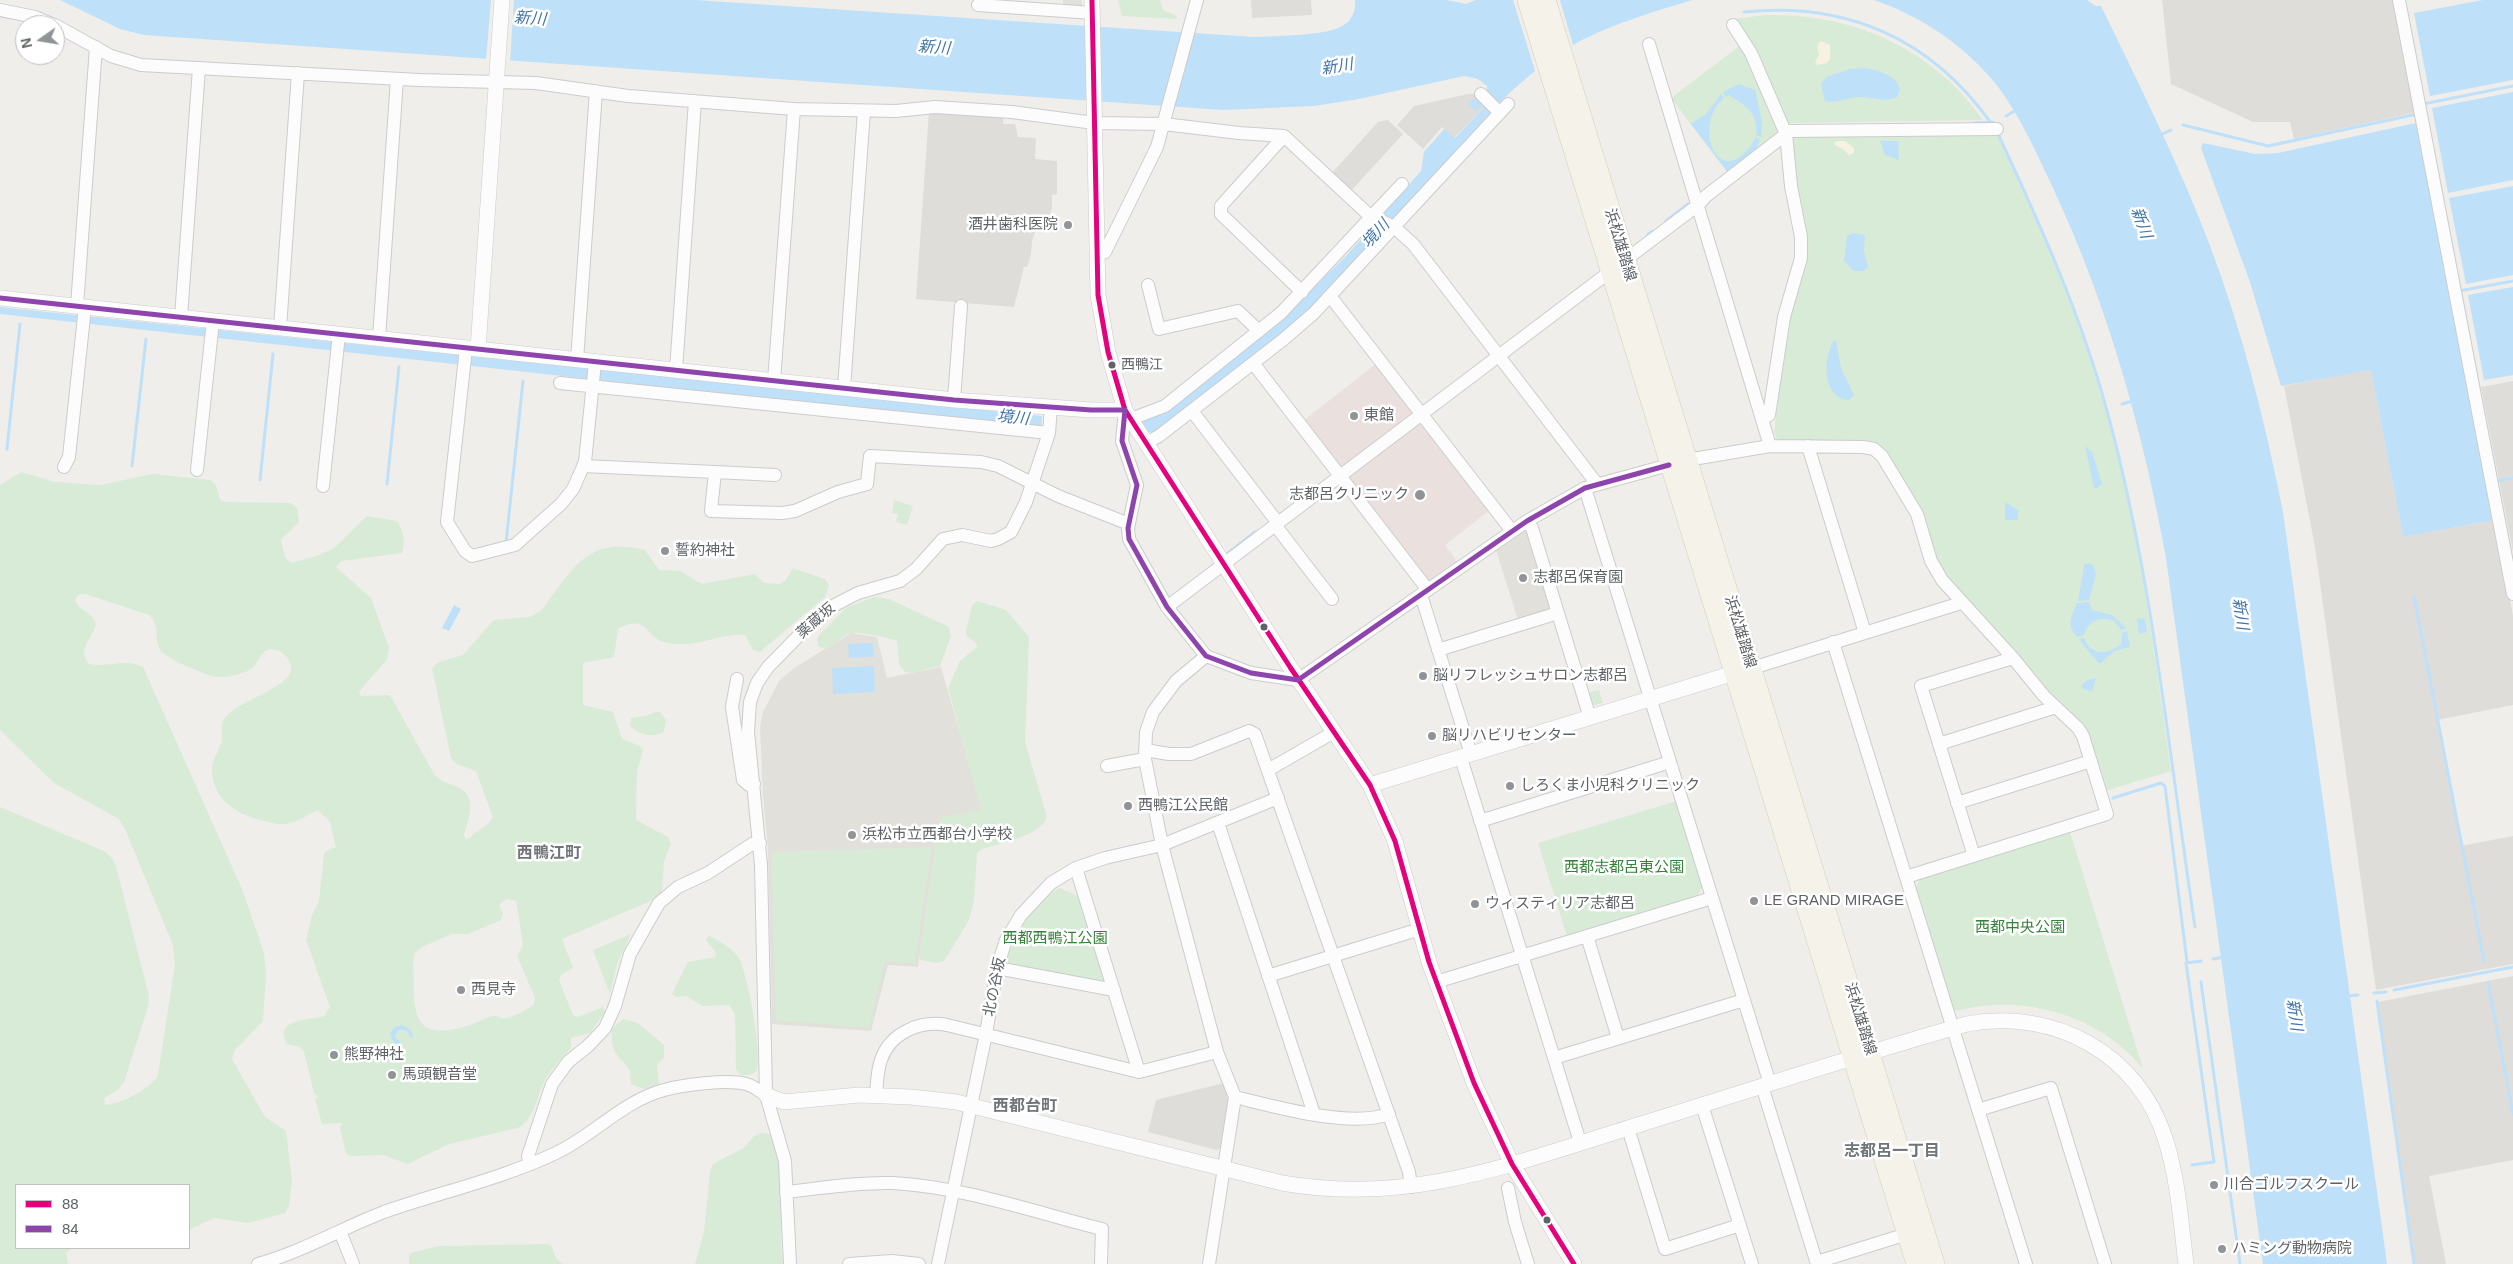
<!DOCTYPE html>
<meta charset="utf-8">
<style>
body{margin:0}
#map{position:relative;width:2513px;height:1264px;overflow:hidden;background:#efeeea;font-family:Helvetica,sans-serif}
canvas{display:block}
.legend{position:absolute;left:15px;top:1184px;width:175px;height:65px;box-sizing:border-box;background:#fff;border:1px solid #bfc1c3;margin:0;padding:6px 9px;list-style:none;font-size:15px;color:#5f6368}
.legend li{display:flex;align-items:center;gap:10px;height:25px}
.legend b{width:25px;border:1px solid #bfc1c3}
.north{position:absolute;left:15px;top:15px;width:50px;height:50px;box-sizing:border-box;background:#fff;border:1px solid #bfc1c3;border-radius:50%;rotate:257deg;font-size:14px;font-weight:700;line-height:20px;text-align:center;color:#5f6368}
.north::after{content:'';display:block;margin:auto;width:18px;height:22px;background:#919496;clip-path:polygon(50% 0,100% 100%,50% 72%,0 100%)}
</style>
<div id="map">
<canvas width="2513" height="1264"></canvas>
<ul class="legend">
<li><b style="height:6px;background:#e5007d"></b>88</li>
<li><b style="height:6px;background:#8e44ad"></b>84</li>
</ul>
<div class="north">N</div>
</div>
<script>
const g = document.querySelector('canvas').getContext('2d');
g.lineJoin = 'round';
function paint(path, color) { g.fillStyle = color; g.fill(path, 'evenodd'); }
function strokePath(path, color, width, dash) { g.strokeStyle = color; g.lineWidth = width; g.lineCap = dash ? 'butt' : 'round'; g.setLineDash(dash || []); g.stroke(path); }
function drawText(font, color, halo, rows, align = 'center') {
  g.font = font + ' Helvetica,"Noto Sans JP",sans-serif'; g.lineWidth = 5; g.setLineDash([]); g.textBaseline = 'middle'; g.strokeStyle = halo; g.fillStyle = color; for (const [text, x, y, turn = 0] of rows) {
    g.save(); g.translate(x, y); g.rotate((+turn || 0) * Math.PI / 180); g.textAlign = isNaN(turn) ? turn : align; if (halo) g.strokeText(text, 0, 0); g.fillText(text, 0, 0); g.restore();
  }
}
paint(new Path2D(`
 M1251,0H1311L1312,15L1252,18Z
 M2162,0H2395L2417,112L2294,139L2290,122H2253L2171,84Z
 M1468,94H1476L1486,105L1454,138L1442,127L1423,149L1397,125L1414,106Z
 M929,111L1003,117V124H1015L1018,137L1036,138L1035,159L1057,161V194L1052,195V208L1048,220L1038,223L1032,241L1031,255L1027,267H1024L1014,307L916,299Z
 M1388,120L1403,134L1350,192L1331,174L1378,122Z
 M2371,369L2403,537L2495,520L2513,616V705L2437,720L2461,846L2513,836V964L2376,990L2315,547L2284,386Z
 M2513,381V552L2481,387Z
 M2513,976V1160L2429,1176L2446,1264H2415L2378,1002Z
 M1224,1083L1230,1098L1222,1147L1217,1150L1148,1132L1156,1100Z`), '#dfddda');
paint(new Path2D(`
 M1063,0H1082V10L1063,8Z
 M1523,530L1527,532L1551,606L1549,611L1518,620L1496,550Z
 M851,633L877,637L887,678L941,667L981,806V810L977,812L939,822L918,967L888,965L871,1031L772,1024L768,849L763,796L760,726L763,712L779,681L794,668Z`), '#e2e0da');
paint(new Path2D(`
 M1377,363L1413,409L1412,413L1342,467L1338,466L1303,421Z
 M1419,424L1425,425L1490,510L1445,545L1459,564L1429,584L1350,481V477Z`), '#eae0de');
paint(new Path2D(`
 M1118,0H1160L1163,10L1175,15L1177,19L1122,16Z
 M1766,15C1853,13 1932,48 1983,120L1786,123L1746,36L1733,19Z
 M1742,44L1780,131L1727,172L1671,98Z
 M1997,133C2039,223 2079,314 2106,410C2139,528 2154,650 2171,771L2105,791L2059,704L1946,577L1936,559L1917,504L1880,444L1779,443L1774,433L1785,339L1792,307L1799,202L1791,135Z
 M21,472L55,482L100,485L153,474L211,480L216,485L220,500L225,502L290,503L297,508L299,522L281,540L285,557L291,563L317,556L334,548L367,516L397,521C403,528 406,545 402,553L341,561L336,567L371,598L389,648L387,659L359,692L361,696L390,695L434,774C440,781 447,783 455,786C479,795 469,817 464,835L466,840L489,823L493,817L476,771L457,764L451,758L432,668L439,662L463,655L494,620L529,617L541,611C571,571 587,535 645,550L659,570L680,571L702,584L755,574L764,583L779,584L785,581L793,568L825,579L829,585L825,597L760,652L753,650L745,635C719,632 696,650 664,642C645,637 648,613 618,629L614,657L583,663V705L613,712L622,739L640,746L643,751L637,771L636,820L668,837L671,843L664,861L662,892L655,899L562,939L573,968L561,975L559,980L573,1015L578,1017L603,1007L605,1012L590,1033L571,1038V1048C562,1058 553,1067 546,1078C536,1096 536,1118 518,1128L449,1144L408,1164L383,1155L350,1156L346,1153L340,1128L342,1123L322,1124L315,1099L319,1098L314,1093L304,1052L300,1047L287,1044C274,1020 305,1020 321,1017L325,1015L330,1007L306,940L312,915L319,901L324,855L325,852L336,847L330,822L318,810C306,815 296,824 283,824C277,825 270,822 264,821C238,815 212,800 212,769C212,760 218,752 221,744C223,737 221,731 222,725C226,697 324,686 280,651L269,649C259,653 259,663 251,669C243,674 226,678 217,677C207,676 167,659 161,651C153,639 161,625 149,615L85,594L78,595L75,601C80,611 94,613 96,625C91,640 77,649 89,664C107,668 127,658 143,667L242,889L264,953L266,974L263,1021L235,1050L232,1059L265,1117L286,1131L292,1181L289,1206L285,1213L248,1223L214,1218L189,1230V1185H16V1248H73L66,1252L68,1264H0V807L104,851L111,857L116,866L149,996L148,1007L124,1082L118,1090L104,1098L105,1105C119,1105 152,1088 158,1075L175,964L173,945L125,829L119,819L54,783L0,730V485ZM507,899L516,901L517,905L523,946L517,956L535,998L534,1004C529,1009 511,1019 503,1018C498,1017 496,1015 492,1016C483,1019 475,1024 467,1026C405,1044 416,1005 413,961L415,953L422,947L452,934H468L501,920L503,914L499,904Z
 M894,500L913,506L907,525L896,522L898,514L892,513Z
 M874,597L889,599L949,627L951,636L940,666L911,673L905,672L899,664L897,641C890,638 859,631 851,633C841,635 834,646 824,649L818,646L817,639L820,634L846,608Z
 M977,601L1006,610L1029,637L1025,742L1047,817C1042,835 999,844 982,849L977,853L974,901L969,920L944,961L935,963L921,960L919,955L939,822L946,816L981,810L948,688L960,661L977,647V644L966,635V631L972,605Z
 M1599,690L1603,703L1595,705L1592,704L1588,693Z
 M654,712H660L666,720L664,731C653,739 640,735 630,726L631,718L646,716Z
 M1677,801L1703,886L1697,897L1567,936L1538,843Z
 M2070,832L2143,1069C2100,1015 2022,993 1956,1011L1952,1007L1915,890L1920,879Z
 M932,847L915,963L885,961L869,1028L776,1020L771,852Z
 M1059,888L1076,895L1080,900L1104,979L1100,983L1009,965L1007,961C1015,933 1033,904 1059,888Z
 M631,934L617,964L610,994L593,950Z
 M709,936C719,940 735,950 740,960C747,974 764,1059 756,1071C754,1073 751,1074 749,1075H741L736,1069L735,1014L730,1005L702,1006L687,996L676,997L672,994L688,962L716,957L715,951L706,940Z
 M623,1019L638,1023L664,1045V1058L657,1065L659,1087L649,1091L631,1084L630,1070C617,1054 610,1053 612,1029Z
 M761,1133L769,1134C788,1157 778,1232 783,1264H695L704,1232L710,1171L713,1164L744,1148L754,1136Z
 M548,1244L551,1245L556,1258L563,1264H409V1256L411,1253L439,1246Z`), '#d8ebd6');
paint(new Path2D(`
 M1821,41L1830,45V59L1827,63L1817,65L1815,62L1819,55L1817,46Z
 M1837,141H1845L1854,148V153L1849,155L1843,149L1836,146L1834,143Z`), '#f6f1e1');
paint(new Path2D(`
 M60,0H695L1254,37C1275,36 1326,36 1342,26C1352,21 1356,11 1355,0H1447L1466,4L1476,0H1693C1655,11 1616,23 1580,41C1552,55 1526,78 1503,99L1311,311L1155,432H1148L1140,420L1155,417L1287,314L1347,255L1421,171L1424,152L1444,129L1455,138L1486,105L1487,86L1478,79L1464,76L1359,99L1314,106L1223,110L144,35L120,29Z
 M1874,0H2087L2096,6H2101C2139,84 2178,162 2209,243C2242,330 2265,421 2283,512L2387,1264H2263L2166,558C2143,431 2108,306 2053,188C2037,154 2021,118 1999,88C1968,48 1922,16 1874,0Z
 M2483,0H2513V80L2430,96L2414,13Z
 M1865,68C1878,70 1898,76 1900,90L1897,97C1887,103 1872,97 1861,97C1849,97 1835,104 1825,101L1821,85L1826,77L1850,69Z
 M1739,84L1755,90L1762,122L1761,137L1756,135C1759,114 1746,105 1728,95L1726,97L1723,92Z
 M2513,92V180L2448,193L2432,108Z
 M1721,94L1724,98C1696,121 1712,178 1741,156C1748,150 1752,146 1755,138L1760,139L1756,149L1727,171L1691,124L1706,114Z
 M1479,98L1484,103L1476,111L1468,104L1473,99Z
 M2416,123L2419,125L2495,520L2403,537L2371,370L2281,386L2250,282L2201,148L2203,143L2255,154L2278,153Z
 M1880,141H1898L1899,160L1885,155Z
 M2513,186V275L2466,284L2449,198Z
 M1853,233L1865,235L1864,251L1868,267L1863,271H1854L1844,261L1847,236Z
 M2513,287V375L2484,380L2468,295Z
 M0,307L1042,416L1041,427L953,419L0,314Z
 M1834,340H1836L1841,368L1854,395L1849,400C1821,398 1823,357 1834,340Z
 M2085,446L2092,452L2102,484L2097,488H2094Z
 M2005,502L2018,510V520H2005Z
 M2090,563L2094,566L2096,575L2089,600L2078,601L2084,566L2085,564Z
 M2089,602L2092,610L2112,615L2126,628L2121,630L2114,621C2100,616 2088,621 2084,635L2077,637C2066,623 2071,619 2077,603Z
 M454,605L461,609L449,631L442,628Z
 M2137,618L2145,619L2147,632L2139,634Z
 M2127,631L2130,647L2114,651L2101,663H2098L2079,639L2084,638C2090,656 2108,655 2121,644L2122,633Z
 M873,643L874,657L849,658L848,644Z
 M874,666L875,692L833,694L832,668Z
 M2096,678L2092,691L2083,689L2081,686L2087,680Z
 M402,1025L410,1029L413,1036L411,1038L407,1030H399L395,1035L396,1039L400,1041L401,1045C394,1045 391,1039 390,1033L395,1027Z`), '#bfe0f9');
paint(new Path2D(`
 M491,0H514L510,63L486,61Z
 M1513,0H1560L1574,48L1536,74Z`), '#efeeea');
strokePath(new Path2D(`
 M1744,12C1847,1 1931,39 1991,123
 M2423,104L2513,86
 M2006,116L2016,110
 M1974,123L1993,122
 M2183,125L2268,146L2417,114
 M1998,134C2040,224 2081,315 2107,411C2153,579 2169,755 2195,927
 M2160,135L2171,130
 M1666,221L1688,204
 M1648,234L1653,231
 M2459,291L2513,281
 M2122,404L2133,401
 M7,449L20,324
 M132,466L146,339
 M260,480L273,354
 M2496,481L2513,478
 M387,484L399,367
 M506,543L523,381
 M1228,553L1255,532
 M2414,596L2484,961
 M2113,798L2161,783L2165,786L2187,962
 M2213,959L2225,957
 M2201,982L2240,1264
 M2488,982L2513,1114
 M2394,990L2513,967
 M2374,993L2386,992
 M2347,996L2358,995
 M2377,1001L2414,1264
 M2192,1165L2214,1162L2186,963L2201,961`), '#bfe0f9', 3);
const minor = new Path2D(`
 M2399,0L2513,594
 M978,5L1093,13
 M0,10L35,17L54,25
 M55,25L111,56L141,65L419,80L536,83L628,96L794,109L896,111L935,107L1012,112L1094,123L1164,124L1239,133L1284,136L1369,215L1394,227L1413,244L1597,484
 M1733,25L1751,53L1786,134L1791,186L1801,237V258L1784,317L1769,415L1762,419
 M1649,44L1770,446
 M1481,94L1500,113
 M1284,136L1221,206V214L1302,292
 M1096,252H1105L1157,147L1197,0
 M1148,285L1159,329L1238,311L1259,331
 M1330,296L1512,531
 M77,306L96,47
 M181,317L199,68
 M280,328L298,73
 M379,338L397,79
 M466,348L447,522L465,551L472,556L515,545L561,504L573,489L585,462L595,362
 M577,360L596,91
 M1253,363L1428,590
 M676,370L695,101
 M774,381L794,109
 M560,383L1049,433
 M844,388L864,111
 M954,400L961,306
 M1125,410L1122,441L1137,485L1128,528L1129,539L1167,607L1206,656L1251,673L1298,680L1527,521L1585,488L1669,465
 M1192,411L1278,523
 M1131,419L1165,406L1281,313L1402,184
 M1146,443L1159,436L1284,339L1314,313L1508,104
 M1808,446L1865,633
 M1687,460L1770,446L1863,447L1874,449L1882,456L1917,514L1931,561L1942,580L2013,658L2044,696L2078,728L2083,736L2107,814L1906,877
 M583,466L715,472L711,511L782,513L795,511L838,492L867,484L870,456L981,462L998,466L1058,496L1129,524
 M64,467L69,457L85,307
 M197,470L213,321
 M715,472L775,475
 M323,486L339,334
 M1585,488L1770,1084
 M1527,521L1532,528L1590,718
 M1275,525L1332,599
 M1421,595L1471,754
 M1167,607L1698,205L1706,196L1790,131L1997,129
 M1833,642L2026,1264
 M1438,650L1558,613
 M1206,656L1176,681L1153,712L1146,732L1145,759L1162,845L1217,1052L1235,1097L1209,1264
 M1746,670L1961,603
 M737,679L732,707L743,780L749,785L754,784
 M1939,744L2056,707
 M1145,750L1169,754H1191L1249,731L1255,734L1409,1172L1411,1187
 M1461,758L1580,1142
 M1107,766L1145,759
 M1268,770L1334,732
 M1957,803L2091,761
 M1480,821L1670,762
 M1218,823L1314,1114
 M1974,856L1921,686L2013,658
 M1076,868L1139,1072
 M1587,936L1618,1038
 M997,968L1114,990
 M1268,976L1420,929
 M1436,982L1712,898
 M1554,1058L1744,1000
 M1762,1086L1817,1264
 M876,1095C877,1084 877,1071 881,1060C890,1033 920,1020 947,1025L1139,1072L1217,1052
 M1235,1097C1276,1107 1350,1128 1389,1114
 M1702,1105L1752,1264
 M1978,1110L2051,1088L2105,1264
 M1628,1128L1665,1249L1740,1225
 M529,1164L528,1156L552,1084L568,1062L589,1045L605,1028L615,1006L630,954L659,903L678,887L708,873L752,844L760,843
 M1508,1188L1515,1222L1528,1264
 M786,1192C822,1188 858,1182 893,1183C964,1187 1034,1212 1102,1229L1101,1264
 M340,1231L353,1264
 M1817,1262L1907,1234
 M258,1264C302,1252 342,1228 384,1212C441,1192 501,1179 556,1153C594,1135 623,1101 664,1090C682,1085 728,1079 746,1084C754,1086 759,1091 766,1095
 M790,1264L785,1161L766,1095L761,865L748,732L750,702L757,683L768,667L815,619L831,607L858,593L900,581L916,569L943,539L962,535L991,541L998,539L1011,532L1026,502L1049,433L1051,407
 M849,1264L892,1261L919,1264
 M938,1264L986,1034L997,968L1006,940L1021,915L1051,883L1076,868L1105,858L1162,845L1278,798`);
const tertiary = new Path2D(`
 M1092,0L1098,295L1108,352L1125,410L1290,667L1370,785L1395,841L1429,962L1474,1083L1512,1164L1574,1264
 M0,298L954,400L1091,410H1125
 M478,349L502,0
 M1370,785L1734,673
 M766,1095L784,1102L859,1095L911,1097L956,1102L1282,1183C1412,1206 1517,1162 1638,1125C1748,1091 1857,1055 1967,1024C2054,1008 2139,1053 2166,1141C2178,1180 2181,1223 2186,1264`);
const primary = new Path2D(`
 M1527,0L1916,1264
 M1546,0L1935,1264`);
strokePath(minor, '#cbcccc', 14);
strokePath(tertiary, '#cbcccc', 16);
strokePath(primary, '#d7ceb8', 20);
strokePath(minor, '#fdfcfc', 12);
strokePath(tertiary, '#fdfcfc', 15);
strokePath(primary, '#f4f2e9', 19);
strokePath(new Path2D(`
 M1092,0L1098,295L1108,352L1125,410L1290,667L1370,785L1395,841L1429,962L1474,1083L1512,1164L1574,1264`), '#e5007d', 5);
strokePath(new Path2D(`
 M0,298L954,400L1091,410H1125L1122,441L1137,485L1128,528L1129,539L1167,607L1206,656L1251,673L1298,680L1527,521L1585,488L1669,465`), '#8e44ad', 5);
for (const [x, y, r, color] of [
 [1068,225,5,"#919496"],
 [1112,365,4.5,"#5f6368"],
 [1354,416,5,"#919496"],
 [1420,495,6,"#919496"],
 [665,551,5,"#919496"],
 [1523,578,5,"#919496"],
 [1264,627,4.5,"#5f6368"],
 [1423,676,5,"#919496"],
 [1432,736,5,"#919496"],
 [1510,786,5,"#919496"],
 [1128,806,5,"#919496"],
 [852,835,5,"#919496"],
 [1754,901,5,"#919496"],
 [1475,904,5,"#919496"],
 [461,990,5,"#919496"],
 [334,1055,5,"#919496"],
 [392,1075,5,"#919496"],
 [2214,1185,5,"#919496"],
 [1547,1220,4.5,"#5f6368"],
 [2222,1249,5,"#919496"]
]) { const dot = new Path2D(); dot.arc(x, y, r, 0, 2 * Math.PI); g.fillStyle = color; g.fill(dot); strokePath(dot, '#fff', 2); }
drawText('14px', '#5f6368', '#fff', [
 ["西鴨江",1121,365]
], 'left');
drawText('15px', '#5f6368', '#fff', [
 ["酒井歯科医院",1058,225,"right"],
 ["東館",1364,416],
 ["志都呂クリニック",1409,495,"right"],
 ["誓約神社",675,551],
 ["志都呂保育園",1533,578],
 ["脳リフレッシュサロン志都呂",1433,676],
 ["脳リハビリセンター",1442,736],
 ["しろくま小児科クリニック",1520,786],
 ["西鴨江公民館",1138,806],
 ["浜松市立西都台小学校",862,835],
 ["LE GRAND MIRAGE",1764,901],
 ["ウィスティリア志都呂",1485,904],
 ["西見寺",471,990],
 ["熊野神社",344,1055],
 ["馬頭観音堂",402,1075],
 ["川合ゴルフスクール",2224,1185],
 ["ハミング動物病院",2232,1249]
], 'left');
drawText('15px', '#5f6368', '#fff', [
 ["浜松雄踏線",1620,245,73],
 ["薬蔵坂",816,621,-41],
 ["浜松雄踏線",1740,632,73],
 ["北の谷坂",995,987,-79],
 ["浜松雄踏線",1860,1019,73]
]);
drawText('15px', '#348238', '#fff', [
 ["西都志都呂東公園",1624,868],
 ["西都中央公園",2020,928],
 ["西都西鴨江公園",1055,939]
]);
drawText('italic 16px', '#4174aa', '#fff', [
 ["新川",530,19,4],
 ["新川",934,48,4],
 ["新川",1337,67,-9],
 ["新川",2141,223,70],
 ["境川",1376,234,-47],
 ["境川",1013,418,6],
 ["新川",2240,614,82],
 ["新川",2294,1015,82]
]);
drawText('bold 16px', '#70757a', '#fff', [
 ["西鴨江町",549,854],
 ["西都台町",1025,1107],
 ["志都呂一丁目",1892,1152]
]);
</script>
